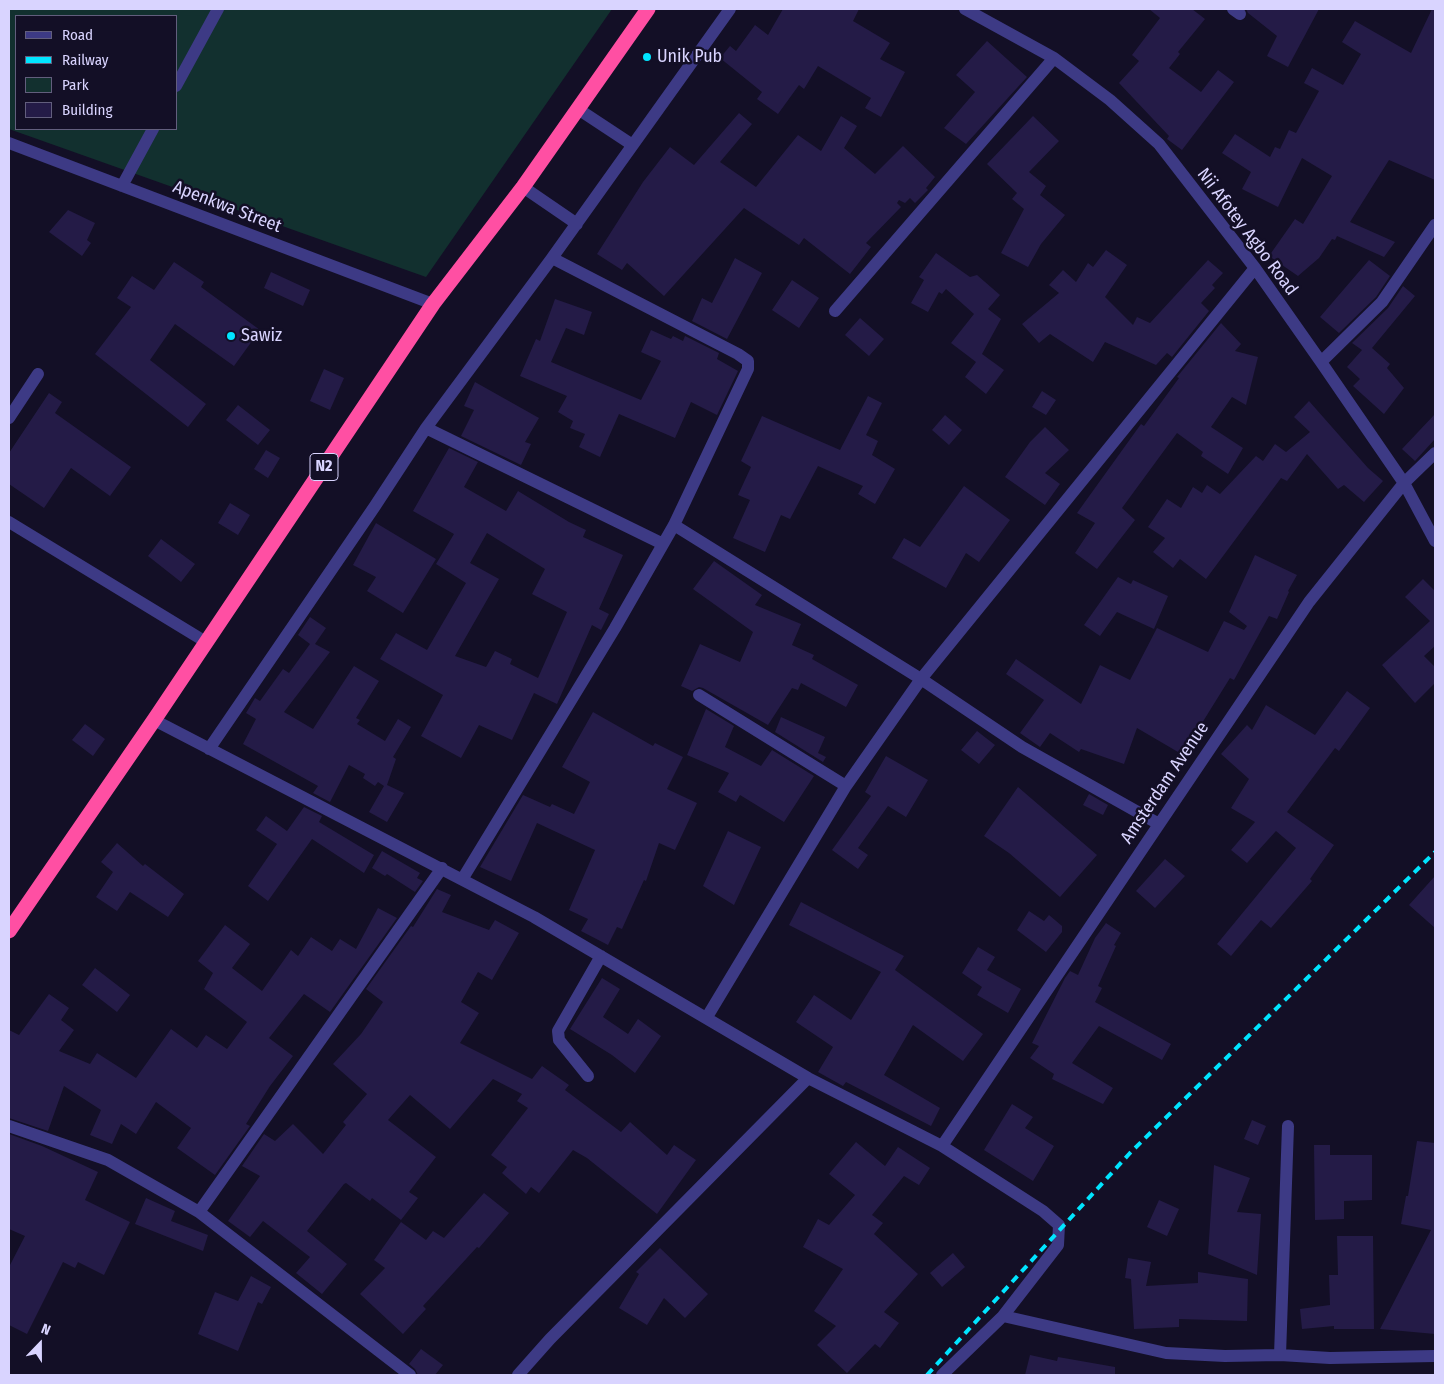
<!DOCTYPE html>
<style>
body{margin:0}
#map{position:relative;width:1444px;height:1384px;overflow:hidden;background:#130f26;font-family:"Fira Sans Condensed",sans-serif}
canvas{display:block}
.frame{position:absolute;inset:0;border:10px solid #d9d4ff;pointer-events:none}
.legend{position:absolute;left:15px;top:15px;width:162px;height:115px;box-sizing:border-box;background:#130f26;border:1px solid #625e7d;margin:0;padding:6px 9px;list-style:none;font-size:15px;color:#d9d4ff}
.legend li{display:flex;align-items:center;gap:10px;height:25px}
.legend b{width:25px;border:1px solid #625e7d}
.north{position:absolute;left:15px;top:1319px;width:50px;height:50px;-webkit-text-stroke:4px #130f26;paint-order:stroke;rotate:22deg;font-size:14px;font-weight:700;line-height:20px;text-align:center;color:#d9d4ff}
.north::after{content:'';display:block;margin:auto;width:18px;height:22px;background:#d9d4ff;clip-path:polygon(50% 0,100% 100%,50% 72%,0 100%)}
</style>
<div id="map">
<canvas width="1444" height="1384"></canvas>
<div class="frame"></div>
<ul class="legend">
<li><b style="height:6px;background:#3d3a85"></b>Road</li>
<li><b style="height:6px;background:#00e5ff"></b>Railway</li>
<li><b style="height:14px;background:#12302f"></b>Park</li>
<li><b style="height:14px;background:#241b47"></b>Building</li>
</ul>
<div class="north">N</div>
</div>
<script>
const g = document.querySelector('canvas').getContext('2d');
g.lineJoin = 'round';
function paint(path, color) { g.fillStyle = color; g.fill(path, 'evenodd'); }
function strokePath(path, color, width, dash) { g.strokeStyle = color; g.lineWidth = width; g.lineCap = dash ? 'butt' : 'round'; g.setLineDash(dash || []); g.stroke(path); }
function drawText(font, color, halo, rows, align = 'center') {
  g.font = font + ' "Fira Sans Condensed",sans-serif'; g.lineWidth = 5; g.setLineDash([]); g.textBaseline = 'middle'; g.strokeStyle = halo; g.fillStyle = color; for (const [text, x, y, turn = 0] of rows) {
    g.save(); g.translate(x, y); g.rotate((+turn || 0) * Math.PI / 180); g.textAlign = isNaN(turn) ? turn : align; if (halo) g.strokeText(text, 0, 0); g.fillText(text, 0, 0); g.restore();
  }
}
paint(new Path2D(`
 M9,9H612L426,277L9,129ZM16,16H176V129H16Z`), '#12302f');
paint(new Path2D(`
 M783,9H859L853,21L890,43L880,59L905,72L881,117L865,108L871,98L818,66L804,89L799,85L778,114L757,99L762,92L720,58L730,46L736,51L755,25L768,35Z
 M1149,9H1192L1205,19L1178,52L1180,54L1169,68L1201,92L1218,70L1234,82L1182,150L1167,139L1169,136L1119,83L1139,61L1132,55L1160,18Z
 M1246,9H1319L1288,67L1267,56L1277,36L1248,13Z
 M1432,9H1435V180L1389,160L1350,222L1395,242L1384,257L1337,236L1335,240L1332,239L1319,258L1298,276L1269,256L1295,219L1303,224L1332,176L1302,158L1278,207L1242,189L1251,172L1222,153L1235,134L1270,157L1275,147L1280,149L1289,130L1296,133L1319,91L1304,83L1312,68L1343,85L1361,54L1342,42L1355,21L1411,53Z
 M987,41L1027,77L966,144L944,128L975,92L956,75Z
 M739,113L752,124L720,162L756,187L798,135L821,151L841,116L857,126L844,148L875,174L903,146L935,177L926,188L928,190L915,203L910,198L905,203L899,200L897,203L901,207L866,243L871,247L850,274L804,238L799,245L744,208L664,296L627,263L622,270L597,254L643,182L670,147L694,165Z
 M1033,116L1059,141L1029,172L1046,186L1040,195L1065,215L1041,244L1028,267L1001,253L1024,209L1012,199L1017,193L987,164Z
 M68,210L95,223L87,240L91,243L82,256L49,232Z
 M1106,250L1127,265L1105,297L1133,325L1137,317L1150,323L1208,260L1223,273L1212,285L1215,288L1201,303L1209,311L1172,357L1167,353L1156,365L1105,342L1093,362L1050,334L1039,343L1022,324L1059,293L1049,285L1063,270L1076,282L1088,263L1093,267Z
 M936,253L970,277L977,275L1000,295L988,309L1001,319L982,354L1004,370L986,394L965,377L976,362L951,343L974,314L946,289L942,294L939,292L928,312L911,303L924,280L919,277Z
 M735,258L762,273L727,339L692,321L702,298L712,303Z
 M1369,260L1390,276L1376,297L1339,333L1320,317Z
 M174,262L204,282L201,287L260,330L234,366L175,324L150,360L206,404L188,427L95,354L131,307L117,298L132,276L154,290Z
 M271,272L310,290L303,306L264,288Z
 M792,280L819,298L799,328L772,310Z
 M1403,286L1415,296L1372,348L1390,364L1387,368L1404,388L1384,414L1353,386L1360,379L1347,367L1362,350L1352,343L1388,308Z
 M555,299L592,312L584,335L566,328L551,362L641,400L661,361L641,352L651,330L671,339L673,336L683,341L685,336L719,353L717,359L738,371L717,415L691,402L675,438L619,414L600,457L579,447L585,434L570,428L573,421L558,412L567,396L520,376L536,339L540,341Z
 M860,318L884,339L869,356L845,335Z
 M1221,323L1241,344L1235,351L1258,357L1246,405L1232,397L1211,427L1243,448L1228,474L1201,456L1203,452L1177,433L1122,508L1135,520L1097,569L1075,553L1095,523L1077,513L1141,424L1144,426L1179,378L1177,377Z
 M324,369L344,378L330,410L310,401Z
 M475,382L539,418L525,442L531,444L521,465L461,436L474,410L464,406Z
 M1042,391L1056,400L1046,415L1032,407Z
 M49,393L62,402L55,413L131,467L110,496L71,468L44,508L9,484V453Z
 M868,396L882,403L866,435L878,441L872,455L895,469L875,504L858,494L863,486L818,466L790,519L781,515L765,552L733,538L750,500L738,495L751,467L741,461L762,416L840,450Z
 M1309,401L1368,468L1383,481L1364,502L1344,485L1338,489L1307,454L1287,481L1281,478L1206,579L1180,559L1173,568L1153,552L1165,538L1148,527L1167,499L1181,508L1193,487L1202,493L1207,485L1220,494L1256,456L1263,461L1275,444L1286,452L1310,432L1294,417Z
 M238,405L270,430L258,445L226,420Z
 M1435,414V439L1415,461L1402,449Z
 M945,415L962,430L949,445L932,430Z
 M1045,427L1069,450L1045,473L1060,484L1045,505L1005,477L1030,442Z
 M449,448L478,462L464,487L506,511L518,491L569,522L586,530L583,537L623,555L599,609L609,614L601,630L592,625L557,704L534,693L512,740L479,725L461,758L421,736L443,695L380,659L396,633L427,650L466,583L436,564L454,534L413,511ZM487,533L545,569L532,594L567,612L538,678L510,664L512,659L495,651L486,667L455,656L499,579L470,563Z
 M266,450L280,458L268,478L254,469Z
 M964,486L1010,520L979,562L966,553L946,588L892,558L904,538L920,547Z
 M230,503L250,515L238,535L218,523Z
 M376,523L436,559L403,613L367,591L376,577L353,565Z
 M161,539L195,564L181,582L148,556Z
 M1255,555L1297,575L1288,591L1289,592L1277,619L1269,616L1234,680L1230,678L1184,752H1178L1137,728L1124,764L1081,749L1079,752L1050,733L1040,747L1020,733L1044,700L1006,674L1016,659L1081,704L1100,665L1130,680L1157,628L1208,652L1224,621L1244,630L1247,626L1229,612Z
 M714,561L762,595L755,605L801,624L792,645L814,655L812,659L858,685L846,707L801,683L798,690L792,688L768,725L703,688L699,687L692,691L681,686L700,644L740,662L753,632L693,589Z
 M1118,577L1131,584L1133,580L1168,596L1154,629L1117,612L1100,636L1084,625Z
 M1423,579L1435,591V646L1424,656L1435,667V683L1415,703L1382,665L1430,621L1405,597Z
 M310,617L326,628L315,644L330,652L284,712L313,729L354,666L379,681L356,718L360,720L357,724L385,741L398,719L411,727L393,757L396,759L387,785L404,793L387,822L369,812L384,786L378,782L375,786L363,778L365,774L349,765L330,802L313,793L318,786L243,744L256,719L246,713L255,698L260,701L283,669L289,673L310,644L298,635Z
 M1347,691L1370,708L1339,751L1335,748L1287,812L1334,845L1310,879L1312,881L1271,928L1261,920L1231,956L1217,944L1296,848L1276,831L1247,863L1231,850L1255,822L1231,808L1249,779L1221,754L1247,725L1252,730L1266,705L1315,735Z
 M706,709L734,726L725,747L761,766L772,750L814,776L784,822L740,795L736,802L718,792L729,773L687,755Z
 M593,712L653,746L655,743L683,757L667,789L697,803L675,850L659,843L646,881L644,880L622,929L617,927L608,945L581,931L588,919L569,910L595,850L537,823L511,881L480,867L523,795L550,807L552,804L574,814L590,782L562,767Z
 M781,717L825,737L818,753L826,757L823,762L775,732Z
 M85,724L105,739L93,756L72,740Z
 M977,731L995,745L979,764L961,750Z
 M886,756L928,780L906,817L888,806L858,848L868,855L858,869L832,850L871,796L865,792Z
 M1018,787L1097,855L1060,897L1009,853L984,836Z
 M1089,794L1108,805L1103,815L1083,805Z
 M304,807L322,816L319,822L374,855L364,873L312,839L268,901L248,886L277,844L256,830L266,816L287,831Z
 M728,831L761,847L734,905L703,886Z
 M117,843L143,866L145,864L184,894L168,917L130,892L117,911L96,897L113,872L101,862Z
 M382,851L420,873L417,878L423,881L415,892L387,874L385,876L372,868Z
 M1165,859L1185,876L1155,908L1136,891Z
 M1435,876V928L1409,905Z
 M437,889L451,895L442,912L489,930L495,920L519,933L492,980L478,972L461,1002L479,1013L460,1043L532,1079L542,1066L569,1085L565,1090L621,1132L630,1122L667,1155L674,1145L696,1160L657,1214L587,1158L573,1150L539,1193L531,1187L526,1194L502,1173L507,1167L491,1155L528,1108L517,1101L522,1094L493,1079L450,1129L410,1095L388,1120L436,1157L409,1192L418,1198L401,1220L372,1198L370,1201L346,1183L344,1184L307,1231L347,1264L322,1294L296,1273L310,1257L263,1221L250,1237L228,1221L260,1176L242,1166L264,1134L275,1141L293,1124L323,1154L346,1125L343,1122L367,1094L333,1064L361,1034L383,1002L366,989L411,926L413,927Z
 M801,902L904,956L895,970L983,1034L963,1061L913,1025L884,1075L940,1108L931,1126L846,1082L843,1086L818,1072L833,1047L796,1022L814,995L851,1020L881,972L789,925Z
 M378,908L397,918L330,1012L304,994L269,1038L293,1056L270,1086L246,1124L250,1126L215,1175L177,1148L191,1128L156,1102L136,1134L121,1124L112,1144L90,1135L101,1110L64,1086L48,1131L9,1118V1030L19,1035L49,994L69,1008L61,1020L74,1030L59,1051L90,1064L97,1053L136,1078L171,1029L197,1048L206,1035L227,1049L247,1022L204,989L213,973L198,961L225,925L250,944L232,968L262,991L291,950L298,956L311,937L332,951L340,939L356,949Z
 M1029,911L1044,921L1049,915L1062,926V932L1046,952L1017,930Z
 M1106,923L1121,933L1114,945L1116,946L1098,986L1102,988L1095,1002L1171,1044L1162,1060L1099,1026L1072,1063L1113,1088L1103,1104L1052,1079L1054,1074L1030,1058L1039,1046L1032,1043L1065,978L1070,971L1078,975L1095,938Z
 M978,947L995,957L987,970L1021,989L1008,1013L977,995L982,987L962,973Z
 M95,968L130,995L117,1012L82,985Z
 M602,978L620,989L603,1017L628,1034L638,1019L661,1036L635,1073L612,1055L570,1029Z
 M1012,1104L1033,1117L1025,1128L1054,1146L1033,1181L984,1150Z
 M1252,1120L1266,1126L1258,1145L1244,1139Z
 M9,1134L42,1146L98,1172L85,1200L130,1222L104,1275L78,1262L75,1268L63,1262L27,1334L9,1325V1267L25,1236L9,1229Z
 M1417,1141L1435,1143V1334L1380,1329L1431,1230L1401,1224L1406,1196H1408Z
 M856,1142L885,1166L898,1147L930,1168L919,1185L904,1176L872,1215L883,1223L874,1234L918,1274L884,1312L899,1323L880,1348L875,1344L847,1373L817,1345L836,1326L814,1311L843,1269L803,1247L818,1219L829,1225L855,1195L829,1174Z
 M1314,1145H1330V1155H1372V1200L1344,1201V1219L1315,1220Z
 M1214,1165L1250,1178L1237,1212L1261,1214L1257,1275L1208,1254Z
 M484,1193L509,1213L479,1248L477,1247L423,1306L426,1309L403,1334L360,1294L385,1268L374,1260L401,1222L426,1240L433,1231L444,1238Z
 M146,1198L175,1211L171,1221L208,1235L203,1251L135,1224Z
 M1159,1200L1179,1209L1167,1236L1147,1227Z
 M1337,1236H1373L1374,1329H1334V1326L1302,1329L1300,1309L1330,1305L1329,1275H1338Z
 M660,1248L708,1294L685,1318L664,1298L647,1325L619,1308L639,1274L636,1272Z
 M953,1253L965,1267L942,1287L930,1273Z
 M1128,1258L1151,1262L1146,1286L1198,1283V1272L1248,1279L1247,1321L1179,1319V1327L1134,1329L1131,1279L1125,1278Z
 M251,1276L271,1287L262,1304L258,1302L238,1351L198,1334L215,1292L238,1301Z
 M421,1349L443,1365L435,1375H418L415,1369L409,1364Z
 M1030,1355L1057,1361L1058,1357L1115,1367V1375H1025Z`), '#241b47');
strokePath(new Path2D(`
 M965,9L1054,58L1110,100L1159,144L1255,268L1321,362L1404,483L1435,541
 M1233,9L1240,14
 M176,86L218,9
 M578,109L631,144
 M9,143L433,304
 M122,186L153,129
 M523,187L577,224
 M552,258L730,9
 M835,311L1054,58
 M1321,362L1382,302L1435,225
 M9,418L38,374
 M426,428L663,544
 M9,522L206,642
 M674,525L921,679L1022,747L1159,824
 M699,695L846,786
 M154,720L534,917L808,1078
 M209,749L375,506L426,428L552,258L738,354L748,361V369L674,525L615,628L463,878
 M707,1017L846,786L921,679L1255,268
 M588,1076L559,1040L558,1031L601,956
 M9,1126L108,1160L199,1212L410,1375
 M942,1146L1309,602L1404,483L1435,453
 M199,1212L442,868
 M1280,1355L1288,1126
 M518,1375L550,1339L808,1078L942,1146L1043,1211L1059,1225L1058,1245L1003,1316
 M942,1375L1003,1316L1166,1353L1225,1356L1280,1355L1330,1358L1435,1356`), '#3d3a85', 12);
strokePath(new Path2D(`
 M9,931L154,720L433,304L523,187L648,9`), '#ff4fa3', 15);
strokePath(new Path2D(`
 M927,1375L1130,1153L1435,852`), '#00e5ff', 4, [8, 6]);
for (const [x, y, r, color] of [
 [647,57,5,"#00e5ff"],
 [231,336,5,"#00e5ff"]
]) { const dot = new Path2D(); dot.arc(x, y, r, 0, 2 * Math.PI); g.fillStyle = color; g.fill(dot); strokePath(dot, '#130f26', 2); }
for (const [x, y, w] of [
 [324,467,28]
]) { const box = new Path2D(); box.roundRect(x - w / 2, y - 13.5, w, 27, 4); g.fillStyle = '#130f26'; g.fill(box); strokePath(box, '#d9d4ff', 1); }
drawText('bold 16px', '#d9d4ff', null, [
 ["N2",324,467]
]);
drawText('18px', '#d9d4ff', '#130f26', [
 ["Unik Pub",657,57],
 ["Sawiz",241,336]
], 'left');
drawText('18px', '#d9d4ff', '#130f26', [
 ["Apenkwa Street",227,207,21],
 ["Nii Afotey Agbo Road",1247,232,53],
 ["Amsterdam Avenue",1165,783,-56]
]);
</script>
